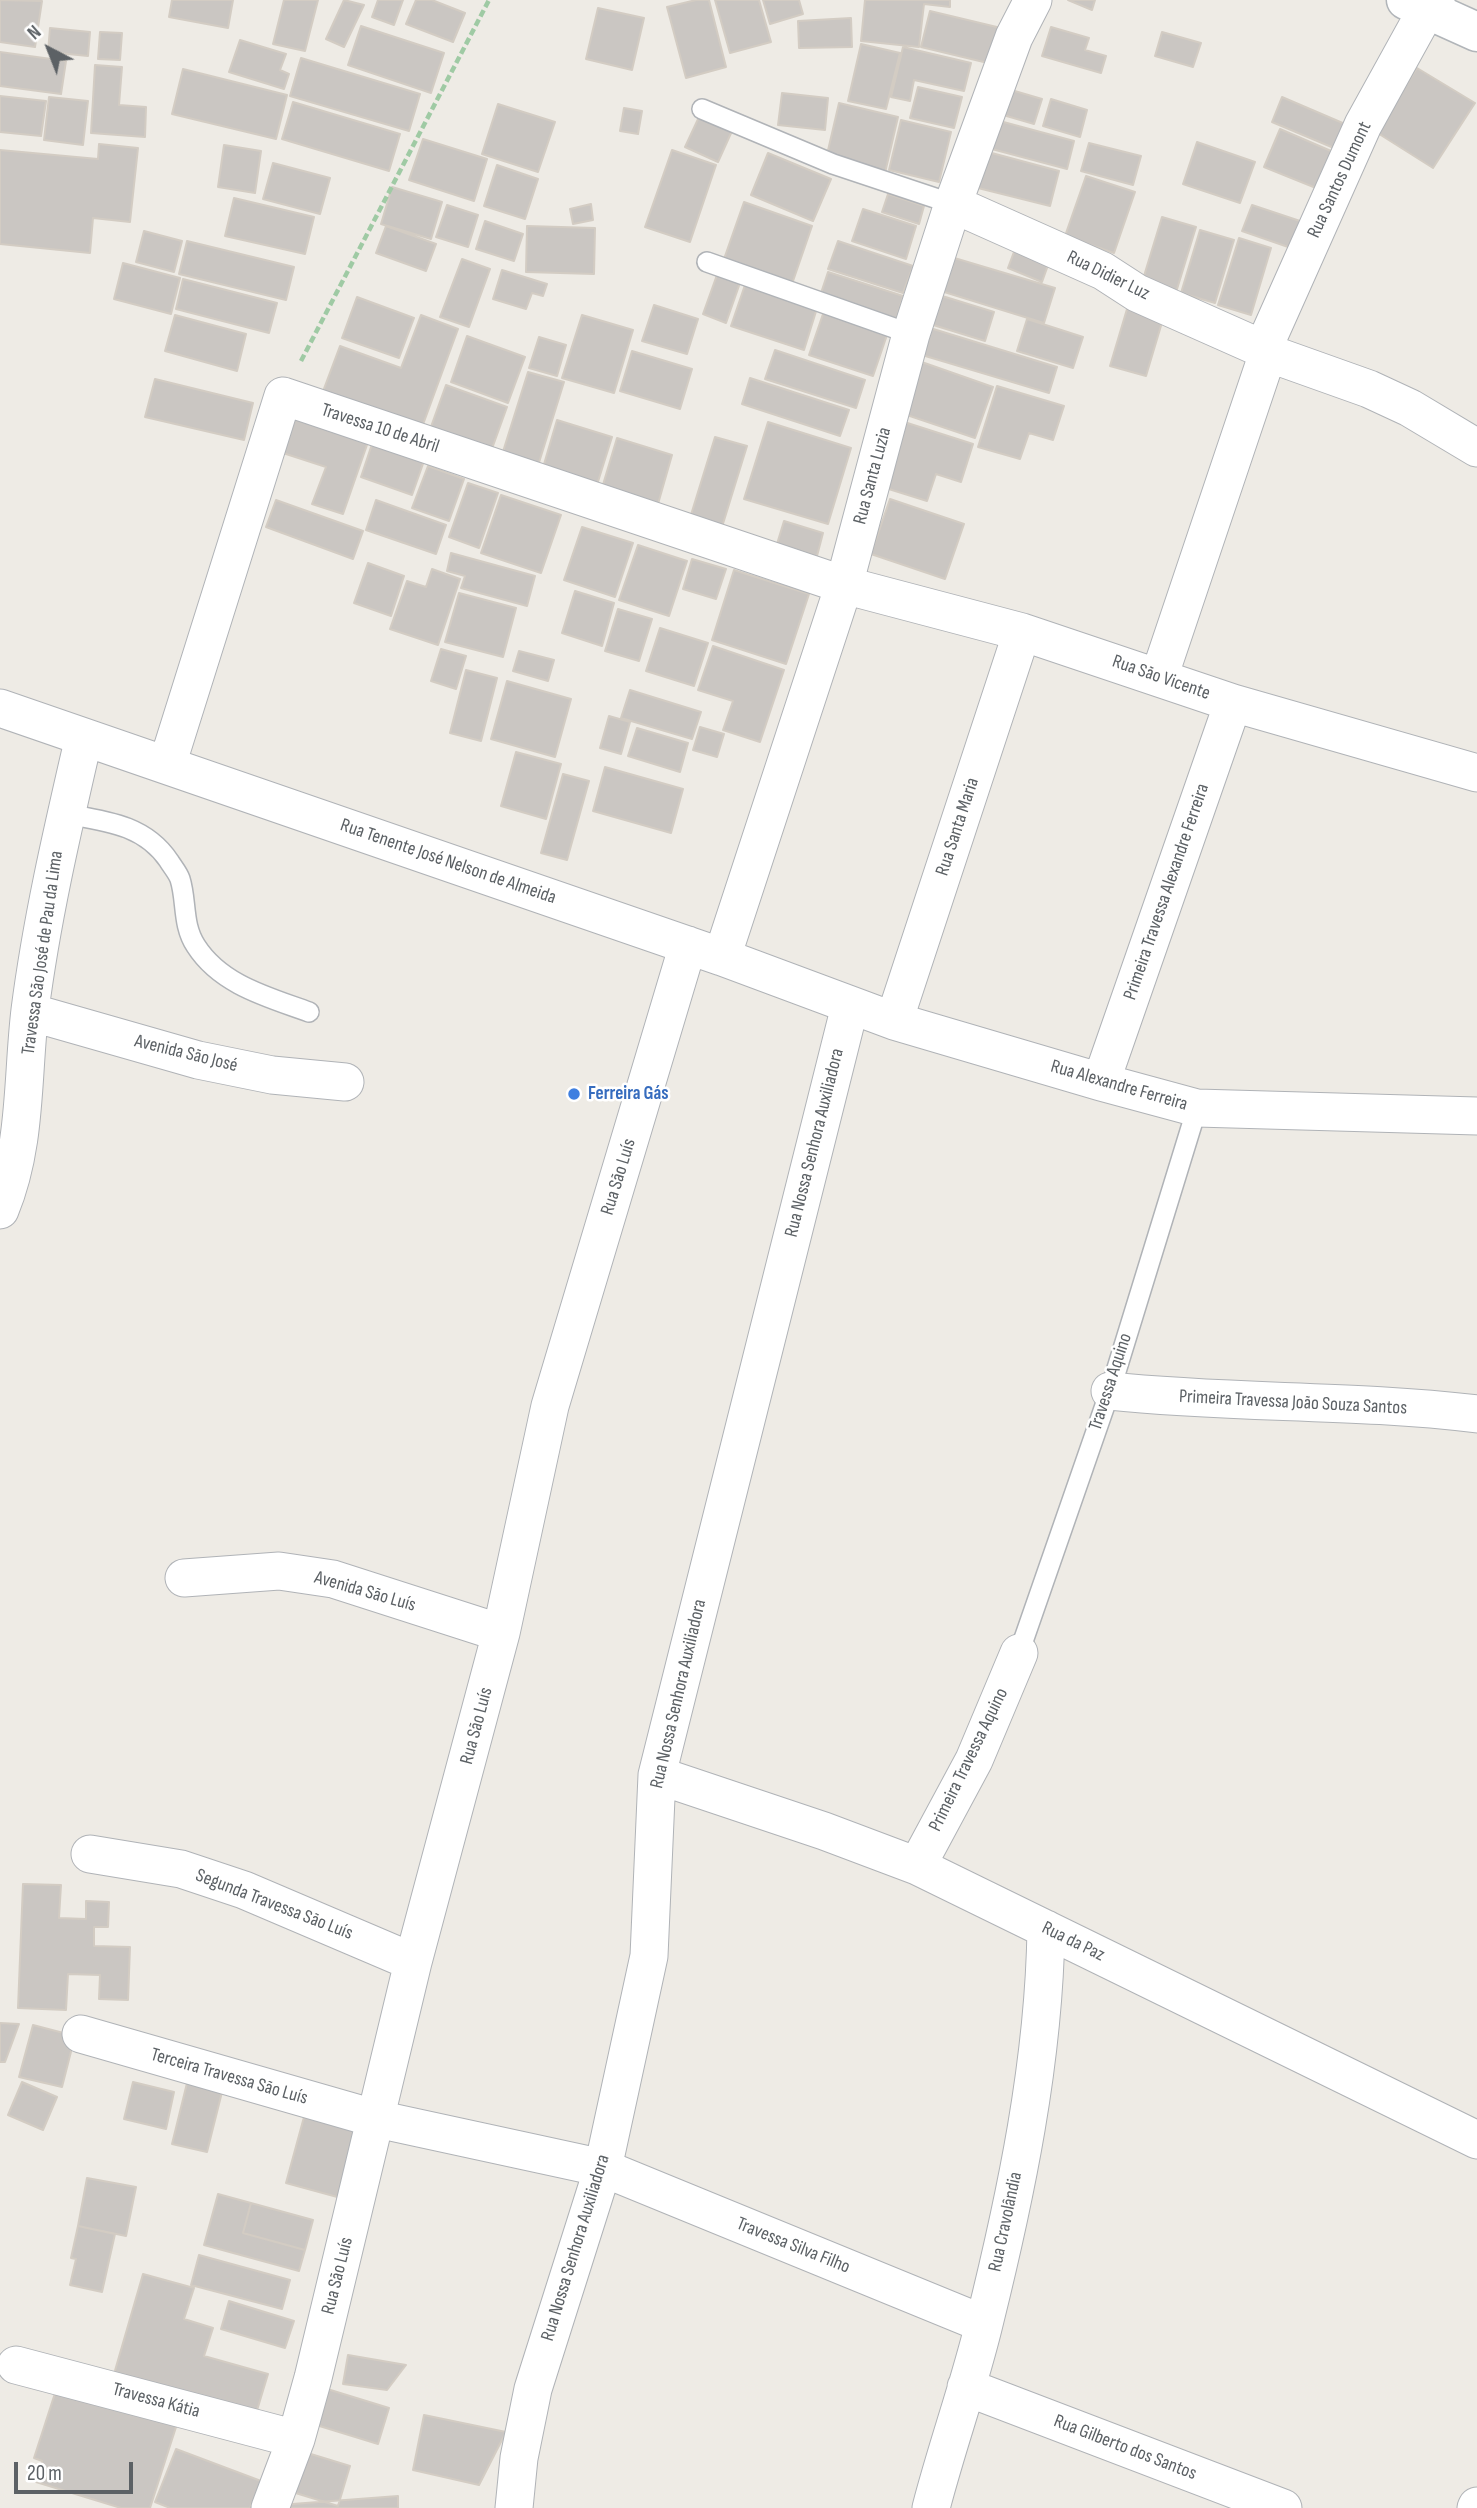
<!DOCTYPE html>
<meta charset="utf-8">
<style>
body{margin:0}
#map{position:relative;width:1477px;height:2508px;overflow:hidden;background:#eeebe5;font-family:"Sofia Sans Condensed",sans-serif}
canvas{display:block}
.north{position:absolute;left:14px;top:14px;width:70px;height:70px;-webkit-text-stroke:5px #fff;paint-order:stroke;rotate:318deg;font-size:19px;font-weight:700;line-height:28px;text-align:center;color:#5c6165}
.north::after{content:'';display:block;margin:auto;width:24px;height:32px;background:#5c6165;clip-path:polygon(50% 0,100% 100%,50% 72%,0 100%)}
.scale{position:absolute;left:14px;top:2462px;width:119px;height:32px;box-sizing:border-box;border:4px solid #5c6165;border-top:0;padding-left:9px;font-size:21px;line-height:24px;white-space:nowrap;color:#5c6165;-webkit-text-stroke:5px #fff;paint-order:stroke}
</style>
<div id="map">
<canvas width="1477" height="2508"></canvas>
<div class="north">N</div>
<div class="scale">20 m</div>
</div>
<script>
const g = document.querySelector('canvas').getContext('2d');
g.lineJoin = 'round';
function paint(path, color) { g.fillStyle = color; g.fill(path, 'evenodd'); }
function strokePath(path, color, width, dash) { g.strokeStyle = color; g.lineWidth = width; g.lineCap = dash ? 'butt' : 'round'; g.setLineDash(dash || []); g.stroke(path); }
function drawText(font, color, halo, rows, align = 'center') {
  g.font = font + ' "Sofia Sans Condensed",sans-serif'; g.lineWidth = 5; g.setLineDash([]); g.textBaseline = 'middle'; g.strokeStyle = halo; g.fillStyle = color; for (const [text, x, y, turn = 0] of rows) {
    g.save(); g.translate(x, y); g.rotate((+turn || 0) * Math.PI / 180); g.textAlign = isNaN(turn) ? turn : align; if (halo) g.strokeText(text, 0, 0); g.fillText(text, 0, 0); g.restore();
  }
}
const building = new Path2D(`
 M0,0L42,1L35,47L0,42Z
 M172,0H233L228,28L169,17Z
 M284,0H318L305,51L273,44Z
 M344,0L364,5L344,47L326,39Z
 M378,0H403L394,25L372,17Z
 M416,0H432L465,13L453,42L406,24Z
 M696,0H709L726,67L686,78L667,7Z
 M715,0H759L771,42L730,53Z
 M763,0H799L803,14L770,24Z
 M865,0H950V7L924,4L919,47L861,41Z
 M1068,0H1095L1092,10Z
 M598,8L644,18L632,70L586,59Z
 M930,11L1001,28L992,64L921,47Z
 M851,18L852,47L799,48L798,21Z
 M361,26L444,53L431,93L348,65Z
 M1051,27L1089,38L1085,50L1106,56L1101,73L1042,56Z
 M50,28L90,32L88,56L48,52Z
 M100,32L122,33L120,60L98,59Z
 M1162,32L1201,43L1193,67L1155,56Z
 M240,40L286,54L280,70L289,74L284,89L229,72Z
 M861,44L900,53L886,109L848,101Z
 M903,47L971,63L964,91L914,80L910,101L891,97Z
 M0,52L66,61L61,94L0,86Z
 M301,58L420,94L409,131L290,96Z
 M95,65L122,67L119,105L146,107L145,137L91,133Z
 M1417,68L1475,103L1433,168L1376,132Z
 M183,69L287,95L276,139L172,114Z
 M918,87L962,97L954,128L910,118Z
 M1001,87L1042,99L1034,124L993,112Z
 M782,93L828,98L825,130L778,125Z
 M0,96L46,101L41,136L0,132Z
 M49,97L88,101L83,145L44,140Z
 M1282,97L1352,127L1341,151L1272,122Z
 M1051,99L1087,110L1080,137L1043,126Z
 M293,102L400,134L389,171L282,139Z
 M839,103L898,117L885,173L826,159Z
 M498,104L555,122L538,172L482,154Z
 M624,108L642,111L638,134L620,131Z
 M699,117L732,131L718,162L685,147Z
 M901,120L951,132L939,182L889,170Z
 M996,120L1074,141L1067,169L988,148Z
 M1280,129L1331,151L1316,188L1264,167Z
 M423,139L487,159L474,201L409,180Z
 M1197,142L1255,162L1240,203L1183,184Z
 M1089,143L1141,156L1133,185L1081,171Z
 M99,144L138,148L130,222L93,218L90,253L0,244V150L98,159Z
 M224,145L261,151L255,193L218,187Z
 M672,150L716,165L690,242L645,227Z
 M988,152L1059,171L1050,206L978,188Z
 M768,153L831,179L813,221L751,195Z
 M273,163L330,178L320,214L263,199Z
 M497,165L538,179L525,219L484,206Z
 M1086,176L1135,192L1114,253L1065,236Z
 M392,187L442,202L431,239L381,224Z
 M888,194L924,206L919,224L882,212Z
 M234,198L314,217L305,254L225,236Z
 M744,202L812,226L792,284L724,259Z
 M591,204L593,220L573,224L570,209Z
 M447,205L478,215L468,247L436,237Z
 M1252,205L1300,221L1291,248L1242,231Z
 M863,209L916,226L906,259L852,241Z
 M1162,217L1196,227L1174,299L1140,289Z
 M485,221L523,234L514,261L476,249Z
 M386,226L436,244L426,271L376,253Z
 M527,226L595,228L594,274L526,272Z
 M1200,230L1234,240L1215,303L1181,293Z
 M144,231L182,241L174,272L136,262Z
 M1239,238L1271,248L1251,315L1218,305Z
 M187,241L294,267L286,300L179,274Z
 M838,241L913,266L903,293L828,269Z
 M1018,241L1052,254L1042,282L1008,268Z
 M951,257L1055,288L1044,323L941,291Z
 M462,259L490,269L469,327L440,317Z
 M123,263L180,278L171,314L114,299Z
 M502,270L547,284L543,296L532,293L526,309L493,299Z
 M718,272L741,280L726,323L703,314Z
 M828,272L903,296L895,323L819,299Z
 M183,279L277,303L269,333L176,309Z
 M746,282L818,305L804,350L731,326Z
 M939,295L994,312L985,341L930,324Z
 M357,297L414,318L399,358L342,338Z
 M1130,299L1166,309L1146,376L1110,366Z
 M654,305L698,319L687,354L642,341Z
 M824,311L888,332L873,376L809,355Z
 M175,315L246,334L237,371L165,351Z
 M421,315L458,329L421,430L322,394L340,346L401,368Z
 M582,315L633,330L614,393L562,378Z
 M1027,319L1083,337L1073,368L1017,351Z
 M930,328L1057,367L1049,393L922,355Z
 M467,336L525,357L508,403L451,382Z
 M539,337L566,345L557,376L529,368Z
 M775,350L865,380L856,408L765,379Z
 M632,351L692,369L680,409L620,391Z
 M916,360L993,387L975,438L898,412Z
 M528,372L564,382L537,469L501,458Z
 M750,378L849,410L840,436L742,404Z
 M155,379L253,403L244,440L145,417Z
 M446,385L507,407L489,457L428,435Z
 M997,386L1064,406L1053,440L1029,433L1020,459L978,447Z
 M295,417L368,442L343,514L312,504L326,467L283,453Z
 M557,420L612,437L596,488L542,471Z
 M898,420L973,444L961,482L936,474L927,501L876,485Z
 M768,422L851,448L828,524L744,499Z
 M715,437L747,446L722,527L690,518Z
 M617,438L672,455L658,504L602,488Z
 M372,444L424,461L412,495L361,477Z
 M428,466L464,479L449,521L412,508Z
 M468,483L498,493L479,548L449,537Z
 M501,495L561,515L541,573L481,553Z
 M890,499L964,524L945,579L871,554Z
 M276,500L363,531L353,559L266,527Z
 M376,500L446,525L436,554L366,530Z
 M784,521L823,533L817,556L777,544Z
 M582,527L633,543L615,597L564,580Z
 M638,545L687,561L669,616L619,600Z
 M451,553L535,576L527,606L461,588L465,576L447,571Z
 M692,559L726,569L716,599L683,589Z
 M368,563L404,576L391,616L354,603Z
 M432,569L460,579L438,645L390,629L407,581L426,587Z
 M734,570L809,594L786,664L712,640Z
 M575,591L614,603L602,646L562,633Z
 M459,593L516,608L503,657L445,642Z
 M618,609L652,619L639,661L605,651Z
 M660,628L708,643L694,686L646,671Z
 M713,646L784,670L760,742L723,730L733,701L698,690Z
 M441,649L466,656L456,689L431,681Z
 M519,651L554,660L548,681L513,671Z
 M466,670L497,678L481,741L450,733Z
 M507,681L571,699L555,757L491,739Z
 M630,690L701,712L692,739L621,718Z
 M609,716L630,722L621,754L600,748Z
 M700,727L724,734L717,757L693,750Z
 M637,728L688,743L680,772L628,756Z
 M516,752L561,764L546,819L501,806Z
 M605,767L683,789L671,833L593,811Z
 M563,774L589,781L567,860L541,853Z
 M23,1884L61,1885L59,1918L86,1919V1901L109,1902L108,1927H94V1946L130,1947L128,2000L99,1999L100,1975L68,1974L66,2010L18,2008Z
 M0,2023L19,2024L5,2062H0Z
 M33,2025L75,2036L62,2087L19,2077Z
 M188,2079L223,2088L207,2152L172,2144Z
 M22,2082L57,2097L43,2130L8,2115Z
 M133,2082L174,2092L166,2129L124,2119Z
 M304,2117L359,2132L341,2198L286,2183Z
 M87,2178L136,2187L126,2236L78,2226Z
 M218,2194L251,2203L243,2233L305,2250L299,2271L204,2245Z
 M251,2203L313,2220L305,2250L243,2233Z
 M78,2226L115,2234L102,2292L70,2285L76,2259L71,2258Z
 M199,2255L290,2280L282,2309L191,2285Z
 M143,2274L194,2288L184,2319L213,2328L204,2356L268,2374L255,2417L114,2374Z
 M229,2301L294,2321L285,2348L221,2329Z
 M348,2355L406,2365L387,2390L343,2384Z
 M57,2387L177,2424L150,2508H121L36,2482L42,2461L34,2458Z
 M324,2388L389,2408L378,2444L313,2424Z
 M424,2415L506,2432L479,2485L413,2470Z
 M176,2449L261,2481L250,2508H170L155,2502Z
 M301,2451L350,2466L338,2506L289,2491Z
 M398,2496V2508H279V2505Z`);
paint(building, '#cac6c2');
strokePath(building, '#d3ccc3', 2);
const lane = new Path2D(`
 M702,109L833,164L953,204
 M707,262L911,334
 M66,814C106,821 145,825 169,861C172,866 178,873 180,879C187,901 182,925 196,946C221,985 268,997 309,1012
 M1019,1653L1110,1391L1197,1108`);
const street = new Path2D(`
 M953,204L1103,271L1137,293L1263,349
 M1268,353L1263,349L1363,125L1427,9L1436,0
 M1268,353L1369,389L1410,408L1477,448
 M1159,677L1268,353
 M0,708L722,957L894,1021L1101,1082L1197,1108L1477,1116
 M167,765L283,396L844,585L1022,632L1233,703L1477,773
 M722,957L844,585L911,334L953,204L1014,37L1033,0
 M30,1012L198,1060L272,1075L345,1082
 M894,1021L1022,632
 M1101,1082L1233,703
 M0,1210C27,1145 22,1077 30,1010C42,917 63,828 84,737
 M1110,1391C1232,1404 1355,1399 1477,1414
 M184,1578L279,1571L333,1579L501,1633
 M657,1775L824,1831L917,1866L1477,2140
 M90,1854L181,1869L244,1890L413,1962
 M917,1866L974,1760L1019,1653
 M81,2034L377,2119L603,2168L984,2324
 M16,2365L296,2439
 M966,2387L1283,2508
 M270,2508L296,2439L313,2378L413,1962L501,1633L550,1406L688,945
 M514,2508L519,2458L533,2389L603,2168L649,1956L657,1775L850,1006
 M931,2508C947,2446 969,2386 984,2324C1016,2195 1044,2062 1046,1929
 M1476,2508L1477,2506`);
const secondary = new Path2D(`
 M1406,0L1477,32`);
strokePath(lane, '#b0b3b7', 22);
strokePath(street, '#b0b3b7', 39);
strokePath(secondary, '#b1b5b9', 41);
strokePath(new Path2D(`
 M301,361L489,0`), '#9fcaa4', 4.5, [7, 3.5]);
strokePath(lane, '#fff', 19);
strokePath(street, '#fff', 37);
strokePath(secondary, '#fff', 38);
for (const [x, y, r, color] of [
 [574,1094,7,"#3f7fe0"]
]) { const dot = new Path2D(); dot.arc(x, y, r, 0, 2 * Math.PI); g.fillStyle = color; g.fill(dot); strokePath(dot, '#fff', 2.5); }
drawText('19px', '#5c6165', '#fff', [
 ["Rua Santos Dumont",1340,180,-65],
 ["Rua Didier Luz",1108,276,26],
 ["Travessa 10 de Abril",380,429,18],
 ["Rua Santa Luzia",873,476,-75],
 ["Rua São Vicente",1161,678,19],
 ["Rua Santa Maria",958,827,-72],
 ["Rua Tenente José Nelson de Almeida",448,862,19],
 ["Primeira Travessa Alexandre Ferreira",1167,892,-71],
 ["Travessa São José de Pau da Lima",43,953,-82],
 ["Avenida São José",186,1054,14],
 ["Rua Alexandre Ferreira",1119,1086,16],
 ["Rua Nossa Senhora Auxiliadora",815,1143,-76],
 ["Rua São Luís",619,1177,-73],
 ["Travessa Aquino",1111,1382,-72],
 ["Primeira Travessa João Souza Santos",1293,1403,3],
 ["Avenida São Luís",365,1592,16],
 ["Rua Nossa Senhora Auxiliadora",679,1694,-77],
 ["Rua São Luís",477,1726,-75],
 ["Primeira Travessa Aquino",969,1760,-64],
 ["Segunda Travessa São Luís",274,1905,21],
 ["Rua da Paz",1073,1942,26],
 ["Terceira Travessa São Luís",229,2077,16],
 ["Rua Cravolândia",1006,2222,-78],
 ["Travessa Silva Filho",793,2246,22],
 ["Rua Nossa Senhora Auxiliadora",576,2248,-73],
 ["Rua São Luís",338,2276,-76],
 ["Travessa Kátia",156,2401,15],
 ["Rua Gilberto dos Santos",1125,2448,21]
]);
drawText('bold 19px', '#366cbe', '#fff', [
 ["Ferreira Gás",588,1094]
], 'left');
</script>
